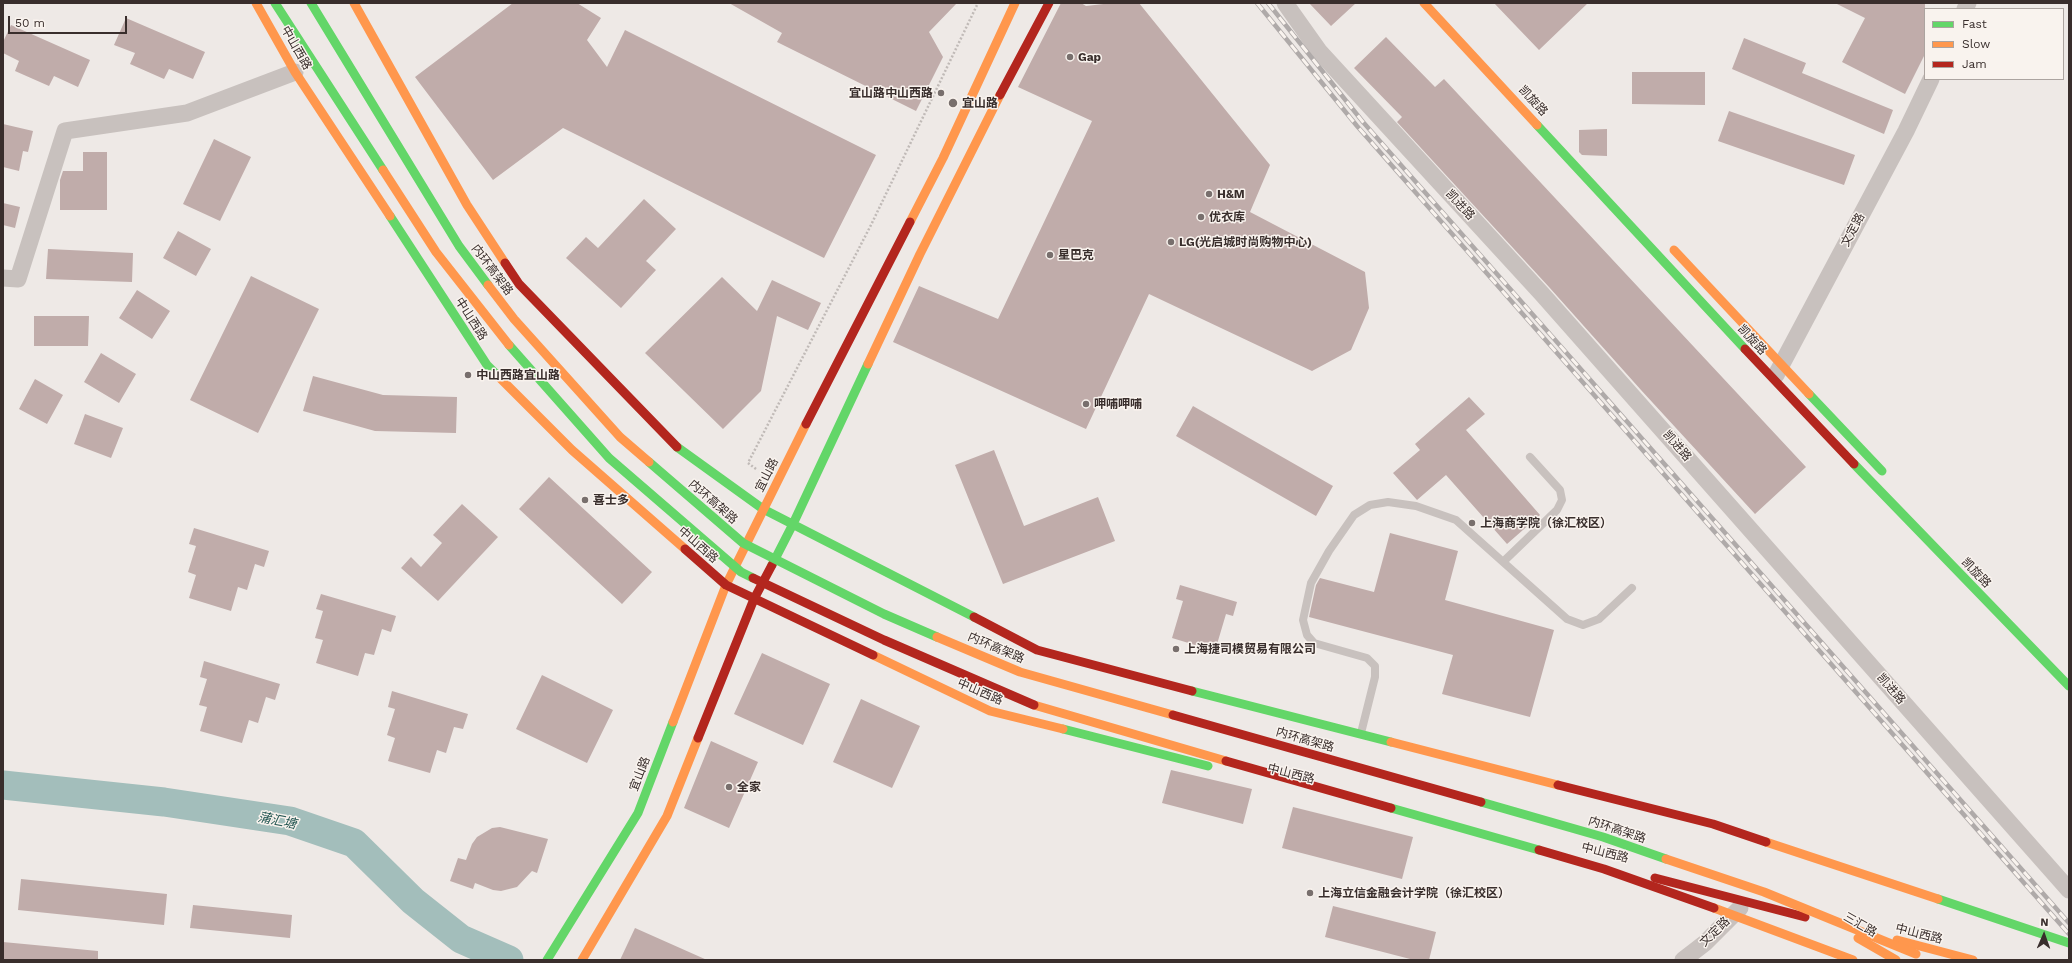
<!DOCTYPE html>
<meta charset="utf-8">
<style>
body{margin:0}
#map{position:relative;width:2072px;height:963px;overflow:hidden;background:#eee9e6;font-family:"Work Sans",sans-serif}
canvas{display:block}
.frame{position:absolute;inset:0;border:4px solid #392e2c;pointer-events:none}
.legend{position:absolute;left:1924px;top:8px;width:140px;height:72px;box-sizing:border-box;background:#f9f3ee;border:1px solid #aca4a0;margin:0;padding:5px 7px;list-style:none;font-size:12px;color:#392e2c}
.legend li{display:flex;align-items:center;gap:8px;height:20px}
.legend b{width:20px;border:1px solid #aca4a0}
.north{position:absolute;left:2024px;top:915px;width:40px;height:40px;-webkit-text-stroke:3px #f9f3ee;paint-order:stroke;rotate:2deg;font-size:11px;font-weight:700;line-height:16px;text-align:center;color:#392e2c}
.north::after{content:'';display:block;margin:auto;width:14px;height:18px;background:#392e2c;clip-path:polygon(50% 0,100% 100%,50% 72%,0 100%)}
.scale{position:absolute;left:8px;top:16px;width:119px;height:18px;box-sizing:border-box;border:2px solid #392e2c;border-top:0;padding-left:5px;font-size:12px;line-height:14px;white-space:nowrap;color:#392e2c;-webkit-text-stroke:3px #f9f3ee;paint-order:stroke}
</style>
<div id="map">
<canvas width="2072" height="963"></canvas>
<div class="frame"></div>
<ul class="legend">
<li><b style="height:5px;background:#63d668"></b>Fast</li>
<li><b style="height:5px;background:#ff974d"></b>Slow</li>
<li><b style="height:5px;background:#b3261e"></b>Jam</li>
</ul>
<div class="north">N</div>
<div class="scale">50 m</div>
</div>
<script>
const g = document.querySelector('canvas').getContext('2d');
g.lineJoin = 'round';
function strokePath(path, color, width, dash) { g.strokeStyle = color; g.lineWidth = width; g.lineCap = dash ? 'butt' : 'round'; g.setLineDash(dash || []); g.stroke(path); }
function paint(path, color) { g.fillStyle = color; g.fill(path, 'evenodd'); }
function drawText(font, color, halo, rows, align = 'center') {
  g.font = font + ' "Work Sans","Noto Sans SC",sans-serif'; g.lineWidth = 3; g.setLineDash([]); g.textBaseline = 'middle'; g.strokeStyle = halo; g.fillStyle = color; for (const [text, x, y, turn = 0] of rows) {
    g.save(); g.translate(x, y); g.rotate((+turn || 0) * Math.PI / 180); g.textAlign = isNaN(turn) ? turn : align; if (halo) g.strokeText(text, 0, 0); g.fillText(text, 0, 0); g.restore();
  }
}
strokePath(new Path2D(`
 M3,785L164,802L290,821L354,843L413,901L461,939L509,960`), '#a3bebb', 29);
paint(new Path2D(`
 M513,3H577L601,18L587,40L607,67L625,30L876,155L824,258L563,128L493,180L415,77Z
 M729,3H957L929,32L943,57L916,111L777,42L782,33Z
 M1061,3H1081L1086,6L1112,3H1139L1270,165L1250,212L1365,272L1369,308L1351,350L1312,371L1149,294L1086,429L893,342L919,286L998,319L1092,121L1018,87Z
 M1309,3H1356L1331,26Z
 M1494,3H1588L1539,50Z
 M1835,3H1925V54L1905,94L1842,62L1865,18Z
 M126,18L205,52L193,79L169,69L164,79L130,64L135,53L114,45Z
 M11,25L90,60L78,87L54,76L49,86L15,71L19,61L3,53V42Z
 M1386,37L1435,87L1444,79L1806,467L1755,514L1641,390L1549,287L1397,122L1402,117L1354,68Z
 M1744,38L1806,63L1802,73L1893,110L1884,134L1732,69Z
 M1632,72H1705V105L1632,104Z
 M1729,111L1855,155L1844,185L1718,141Z
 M3,124L33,131L28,152L23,151L19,171L3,167Z
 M1607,129V156L1582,155L1579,152V130Z
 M214,139L251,157L220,221L183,204Z
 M83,152H107V210H60V180L63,171H83Z
 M644,199L676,229L646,261L656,270L621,308L566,258L586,237L598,248Z
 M3,203L20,207L15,228L3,225Z
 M178,231L211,249L196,276L163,258Z
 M48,249L133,253L132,282L46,279Z
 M251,276L319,309L258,433L190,400Z
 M722,277L757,311L772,280L821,303L808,330L777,316L761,391L723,429L645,353Z
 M137,290L170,311L152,339L119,318Z
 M34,316H89L88,346H34Z
 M101,353L136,374L119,403L84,382Z
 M313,376L383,395L457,397L456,433L375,431L303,411Z
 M35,379L63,395L47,424L19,409Z
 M1469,397L1485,414L1466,430L1540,515L1507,544L1446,475L1417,500L1393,473L1420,450L1415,444Z
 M1193,406L1333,486L1316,516L1176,436Z
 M85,414L123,428L111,458L74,444Z
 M994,450L1024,526L1098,497L1115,541L1003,584L955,465Z
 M549,477L652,572L622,604L519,509Z
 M462,504L498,537L438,601L401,568L411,557L421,567L442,543L433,535Z
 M194,528L269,551L264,567L255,564L247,590L238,587L231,611L189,598L196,575L188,572L196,546L189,544Z
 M1390,533L1458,551L1445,600L1554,630L1530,717L1442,694L1453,655L1309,617L1316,585L1320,578L1374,592Z
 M1180,585L1237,602L1233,616L1226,614L1215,651L1172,638L1183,601L1176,599Z
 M321,594L396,616L391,632L382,629L374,655L365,653L358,676L316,663L323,640L315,638L323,611L316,609Z
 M762,653L830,684L803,745L734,714Z
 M204,661L280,684L275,700L266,697L258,723L249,720L242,743L200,731L207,707L199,705L207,679L200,677Z
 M542,675L613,710L587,763L516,729Z
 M392,691L468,714L463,729L454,727L446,753L437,750L430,773L388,761L395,738L387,735L395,709L388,707Z
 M861,699L920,726L892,788L833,762Z
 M711,741L758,762L729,828L684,808Z
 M1171,770L1252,789L1243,824L1162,803Z
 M1293,807L1413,837L1402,879L1282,848Z
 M500,827L548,839L537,873L532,871L517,887L501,891L493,890L475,883L473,889L450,881L458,858L466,860L472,844L477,837L492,828Z
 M21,879L167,894L164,925L18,910Z
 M193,905L292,915L290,938L190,928Z
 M1333,906L1436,932L1429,960H1414L1325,937Z
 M635,928L707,960H620Z
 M3,942L98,951V960H3Z`), '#c0acaa');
strokePath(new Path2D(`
 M756,469L748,463L871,225L978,3`), '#c0bab7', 2.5, [2, 2]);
strokePath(new Path2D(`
 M1504,561L1557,510L1562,500L1560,490L1530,457
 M1361,733L1375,677V666L1367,658L1314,643L1307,635L1303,620L1311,583L1329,551L1354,515L1370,505L1388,502L1416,506L1456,520L1567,619L1583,625L1599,619L1632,588`), '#c8c1be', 8);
strokePath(new Path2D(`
 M1285,3L1319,51L1542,294L2069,890
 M1965,9L1968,3
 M3,278L18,279L65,131L187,113L295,72
 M1776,375L1906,131L1931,79
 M1683,960L1705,943L1740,908`), '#c8c1be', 17);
strokePath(new Path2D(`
 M1537,125L1745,349
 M390,216L487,365L498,376
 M1809,394L1882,471
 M677,447L763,509L974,617
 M1854,464L2069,686
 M772,565L793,524L868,364
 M1192,691L1391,742
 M1063,729L1208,766
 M1938,899L2069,943
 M547,960L638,813L673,722`), '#63d668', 9);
strokePath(new Path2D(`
 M256,3L295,72L390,216
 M354,3L467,205L505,263
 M1424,3L1537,125
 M910,222L943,158L1015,3
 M1674,250L1809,394
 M868,364L920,254L1000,95
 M498,376L572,450L685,549
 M873,655L990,711L1063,729
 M673,722L726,585L806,424
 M1391,742L1558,785
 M1766,842L1938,899
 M1858,938L1896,960
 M1897,940L1973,960
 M582,960L667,816L698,738`), '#ff974d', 9);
strokePath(new Path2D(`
 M1000,95L1049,3
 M505,263L519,284L677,447
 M1745,349L1854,464
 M806,424L910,222
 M685,549L726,585L873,655
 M974,617L1037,650L1192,691
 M698,738L754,599L772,565
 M1558,785L1713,824L1766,842
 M1655,878L1805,917`), '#b3261e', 9);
const rail = new Path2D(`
 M1257,3L1357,126L2069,934
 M1268,3L1363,122L2069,923`);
strokePath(rail, '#afaaa9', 4.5);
strokePath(rail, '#f9f3ee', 3, [9]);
strokePath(new Path2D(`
 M275,3L383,170
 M311,3L459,246L488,285
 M509,345L609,458L741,572L753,578
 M649,462L743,543L884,614L937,637
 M1481,802L1603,837L1666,859
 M1391,808L1539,850`), '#63d668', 9);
strokePath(new Path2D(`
 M383,170L436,252L509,345
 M488,285L514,319L620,437L649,462
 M937,637L1020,672L1173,715
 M1034,705L1226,761
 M1666,859L1764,892L1916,954
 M1714,908L1853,960`), '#ff974d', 9);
strokePath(new Path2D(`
 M753,578L884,640L1034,705
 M1173,715L1481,802
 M1226,761L1391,808
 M1539,850L1604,869L1714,908`), '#b3261e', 9);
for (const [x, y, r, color] of [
 [1070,57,4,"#786f6d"],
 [941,93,4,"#786f6d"],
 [953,103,5,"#786f6d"],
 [1209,194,4,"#786f6d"],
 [1201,217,4,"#786f6d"],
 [1171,242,4,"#786f6d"],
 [1050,255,4,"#786f6d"],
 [468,375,4,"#786f6d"],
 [1086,404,4,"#786f6d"],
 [585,500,4,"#786f6d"],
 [1472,523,4,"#786f6d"],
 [1176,649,4,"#786f6d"],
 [729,787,4,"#786f6d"],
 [1310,893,4,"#786f6d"]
]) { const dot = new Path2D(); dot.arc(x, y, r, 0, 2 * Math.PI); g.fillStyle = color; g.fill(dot); strokePath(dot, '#f9f3ee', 1.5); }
drawText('12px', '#392e2c', '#f9f3ee', [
 ["中山西路",296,48,60],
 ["凯旋路",1533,101,47],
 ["凯进路",1460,205,47],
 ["文定路",1853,230,-62],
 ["内环高架路",492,270,53],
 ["中山西路",471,319,57],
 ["凯旋路",1752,340,47],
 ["凯进路",1677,446,49],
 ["宜山路",767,475,-63],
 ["内环高架路",713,502,41],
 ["中山西路",698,545,41],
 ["凯旋路",1976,573,46],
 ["内环高架路",996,648,23],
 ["凯进路",1891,689,49],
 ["中山西路",980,692,23],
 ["内环高架路",1305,740,16],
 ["宜山路",640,774,-69],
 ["中山西路",1291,774,14],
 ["内环高架路",1617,830,18],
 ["中山西路",1605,853,14],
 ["三汇路",1860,925,30],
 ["文定路",1715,932,-44],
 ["中山西路",1919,934,14]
]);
drawText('bold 12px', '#392e2c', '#f9f3ee', [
 ["Gap",1078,57],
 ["宜山路中山西路",933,93,"right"],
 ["宜山路",962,103],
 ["H&M",1217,194],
 ["优衣库",1209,217],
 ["LG(光启城时尚购物中心)",1179,242],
 ["星巴克",1058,255],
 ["中山西路宜山路",476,375],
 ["呷哺呷哺",1094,404],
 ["喜士多",593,500],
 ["上海商学院（徐汇校区）",1480,523],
 ["上海捷司模贸易有限公司",1184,649],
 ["全家",737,787],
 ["上海立信金融会计学院（徐汇校区）",1318,893]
], 'left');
drawText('italic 13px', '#255753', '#f9f3ee', [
 ["蒲汇塘",277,821,11]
]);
</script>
